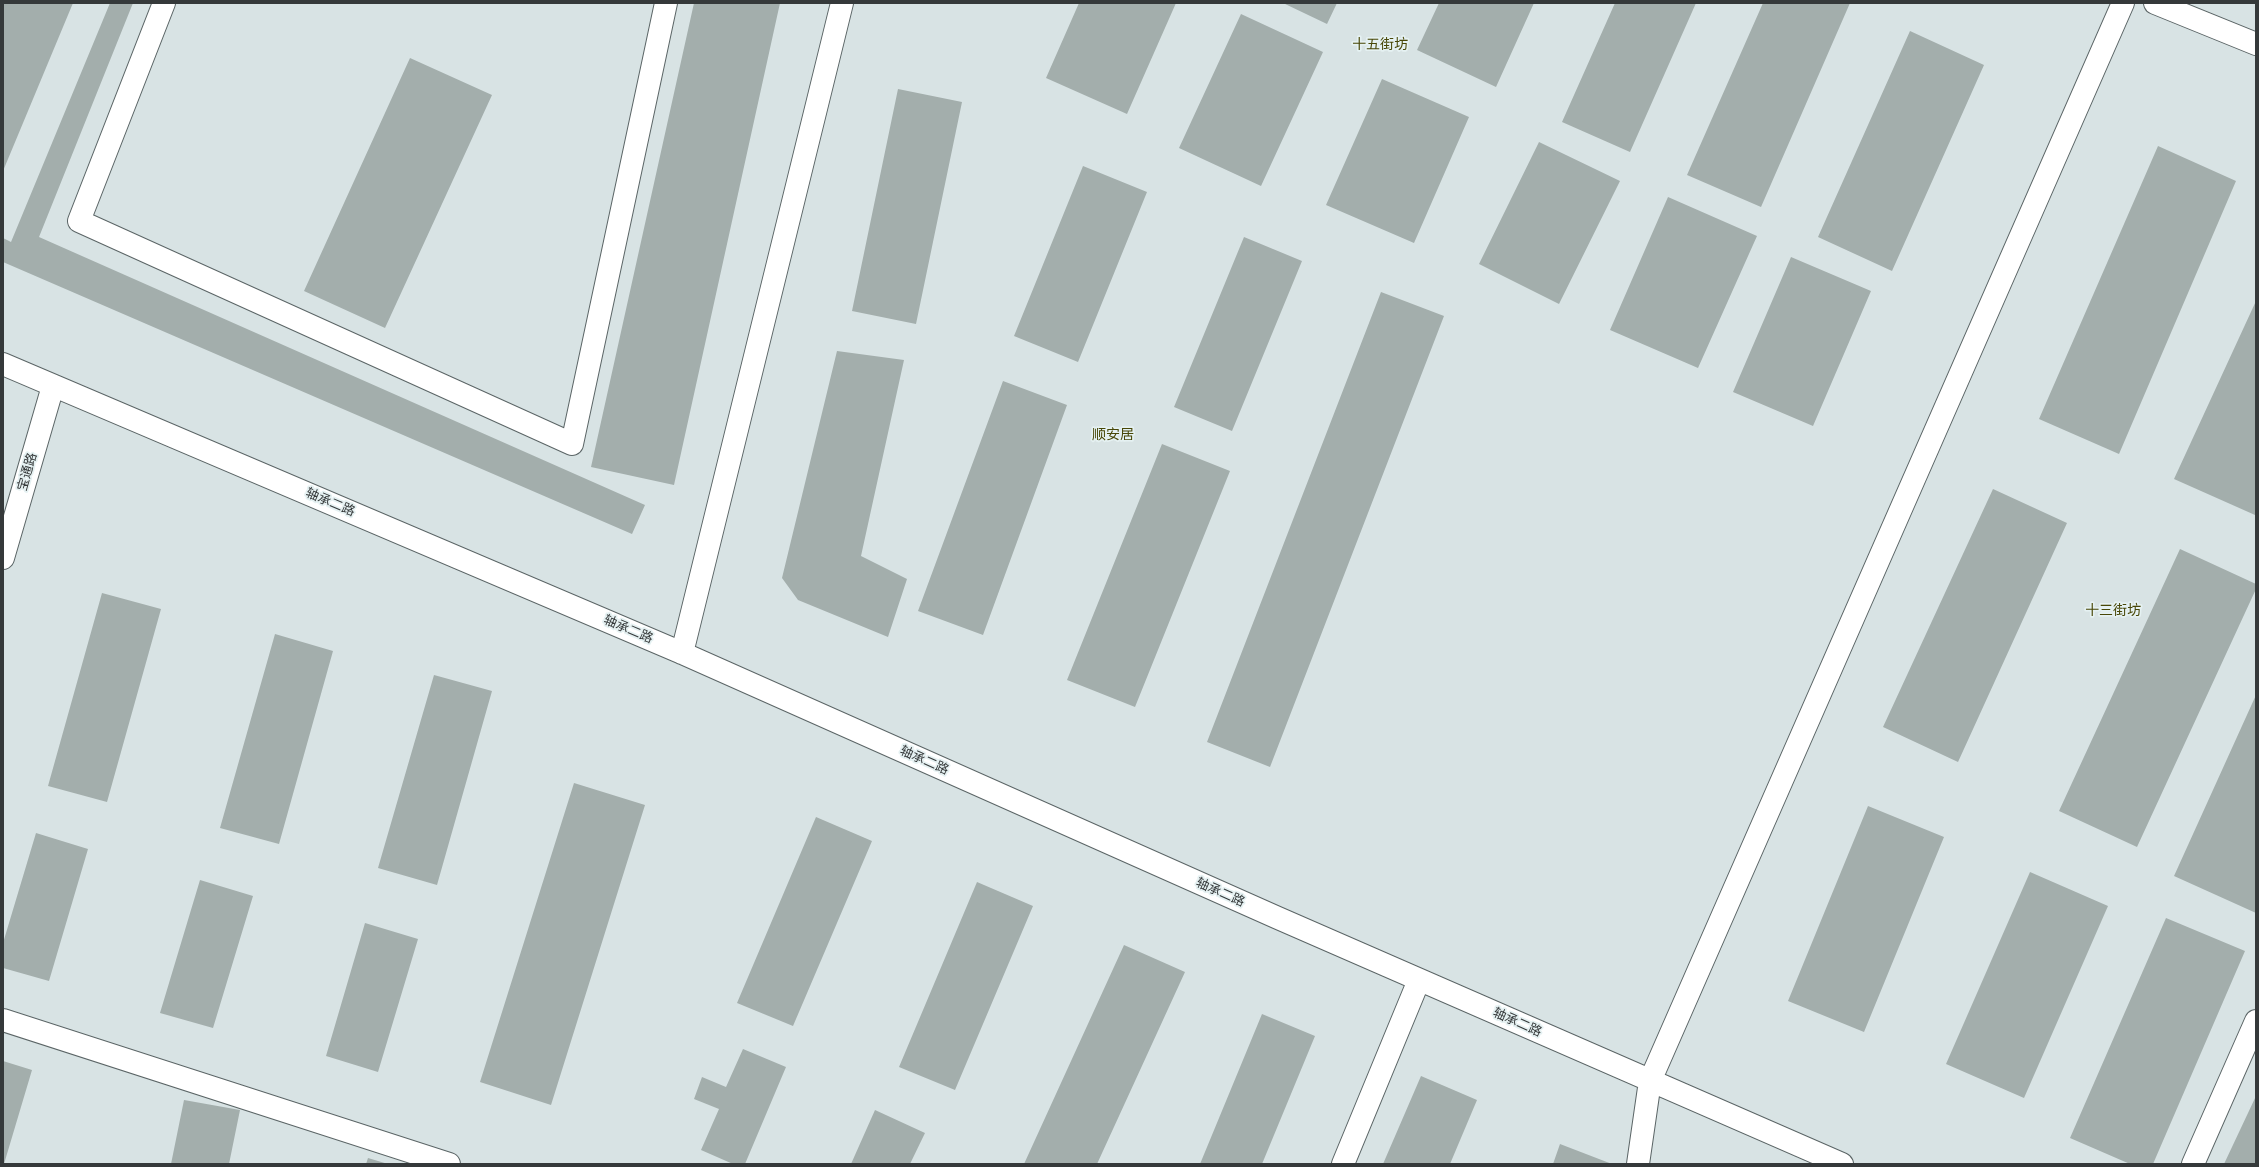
<!DOCTYPE html>
<meta charset="utf-8">
<style>
body{margin:0}
#map{position:relative;width:2259px;height:1167px;overflow:hidden;background:#d8e3e4;font-family:"Roboto Condensed",sans-serif}
canvas{display:block}
.frame{position:absolute;inset:0;border:4px solid #35393a;pointer-events:none}
</style>
<div id="map">
<canvas width="2259" height="1167"></canvas>
<div class="frame"></div>
</div>
<script>
const g = document.querySelector('canvas').getContext('2d');
g.lineJoin = 'round';
function paint(path, color) { g.fillStyle = color; g.fill(path, 'evenodd'); }
function strokePath(path, color, width, dash) { g.strokeStyle = color; g.lineWidth = width; g.lineCap = dash ? 'butt' : 'round'; g.setLineDash(dash || []); g.stroke(path); }
function drawText(font, color, halo, rows, align = 'center') {
  g.font = font + ' "Roboto Condensed","Noto Sans SC",sans-serif'; g.lineWidth = 3.5; g.setLineDash([]); g.textBaseline = 'middle'; g.strokeStyle = halo; g.fillStyle = color; for (const [text, x, y, turn = 0] of rows) {
    g.save(); g.translate(x, y); g.rotate((+turn || 0) * Math.PI / 180); g.textAlign = isNaN(turn) ? turn : align; if (halo) g.strokeText(text, 0, 0); g.fillText(text, 0, 0); g.restore();
  }
}
paint(new Path2D(`
 M3,3H73L3,171Z
 M110,3H133L39,237L645,505L632,534L3,262V238L11,242Z
 M694,3H780L674,485L591,467Z
 M1079,3H1176L1127,114L1046,78Z
 M1283,3H1337L1327,24Z
 M1439,3H1534L1496,87L1417,50Z
 M1615,3H1696L1630,152L1562,122Z
 M1763,3H1850L1761,207L1687,175Z
 M1241,14L1323,52L1261,186L1179,148Z
 M1910,31L1984,65L1892,271L1818,237Z
 M410,58L492,95L385,328L304,291Z
 M1382,79L1469,117L1414,243L1326,205Z
 M898,89L962,102L916,324L852,311Z
 M1539,142L1620,181L1559,304L1479,264Z
 M2158,146L2236,181L2119,454L2039,419Z
 M1083,166L1147,192L1078,362L1014,336Z
 M1668,197L1757,236L1698,368L1610,330Z
 M1244,237L1302,261L1232,431L1174,407Z
 M1791,257L1871,291L1813,426L1733,392Z
 M1381,292L1444,316L1270,767L1207,742Z
 M2256,301V514L2255,515L2174,479Z
 M837,351L904,360L861,556L907,579L888,637L798,600L782,578Z
 M1003,381L1067,405L983,635L918,611Z
 M1162,444L1230,471L1135,707L1067,680Z
 M1993,489L2067,523L1958,762L1883,727Z
 M2180,549L2256,584V589L2137,847L2059,811Z
 M102,593L161,609L107,802L48,786Z
 M275,634L333,651L279,844L220,828Z
 M434,675L492,691L437,885L378,868Z
 M2256,695V913L2174,876Z
 M574,783L645,805L551,1105L480,1082Z
 M1868,806L1944,837L1864,1032L1788,1001Z
 M816,817L872,841L793,1026L737,1003Z
 M36,833L88,849L49,981L3,968V943Z
 M2030,872L2108,906L2024,1098L1946,1064Z
 M200,880L253,896L213,1028L160,1013Z
 M977,882L1033,906L955,1090L899,1067Z
 M2166,918L2245,951L2153,1164H2130L2070,1138Z
 M365,923L418,939L378,1072L326,1056Z
 M1124,945L1185,972L1097,1164H1024Z
 M1262,1014L1315,1036L1262,1164H1200Z
 M743,1049L786,1067L745,1164H733L701,1150L719,1109L694,1099L702,1077L726,1087Z
 M3,1061L32,1070L4,1164H3Z
 M1421,1076L1477,1100L1450,1164H1383Z
 M2256,1096V1164H2224Z
 M184,1100L240,1110L229,1164H171Z
 M875,1110L925,1133L910,1164H851Z
 M1560,1144L1612,1164H1553Z
 M368,1158L388,1164H366Z`), '#a3aeac');
const minor = new Path2D(`
 M164,3L79,221L572,444L666,3
 M2155,3L2256,44
 M3,364L682,653L1278,918L1842,1164
 M3,558L53,386
 M682,653L842,3
 M3,1020L449,1164
 M1343,1164L1419,980
 M1638,1164L1650,1081L2123,3
 M2193,1164L2256,1021`);
strokePath(minor, '#5b6566', 24);
strokePath(minor, '#fff', 22);
drawText('13px', '#35393a', '#e5f1f2', [
 ["宝通路",28,472,-74],
 ["轴承二路",330,503,23],
 ["轴承二路",628,630,23],
 ["轴承二路",924,761,24],
 ["轴承二路",1220,893,24],
 ["轴承二路",1517,1023,24]
]);
drawText('14px', '#484707', '#e5f1f2', [
 ["十五街坊",1380,45],
 ["顺安居",1113,435],
 ["十三街坊",2113,611]
]);
</script>
